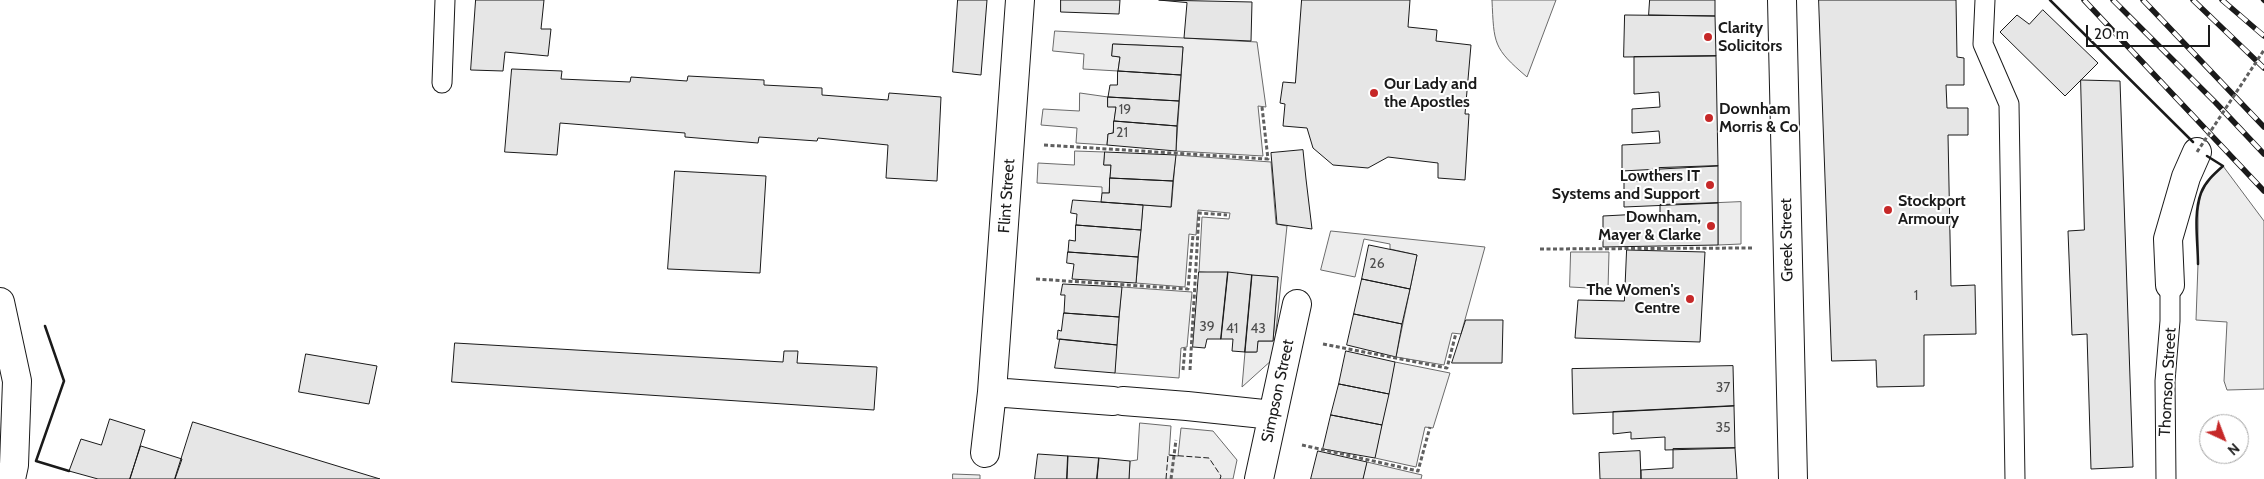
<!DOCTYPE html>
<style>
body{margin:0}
#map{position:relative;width:2264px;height:479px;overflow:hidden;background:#fff;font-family:Cabin,sans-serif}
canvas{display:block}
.north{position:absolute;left:2199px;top:414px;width:50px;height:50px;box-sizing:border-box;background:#fff;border:1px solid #a3a3a3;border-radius:50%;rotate:137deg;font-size:14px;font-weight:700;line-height:20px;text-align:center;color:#1a1a1a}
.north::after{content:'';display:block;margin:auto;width:18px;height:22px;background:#c62828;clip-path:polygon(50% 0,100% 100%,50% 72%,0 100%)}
.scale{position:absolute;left:2086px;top:25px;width:124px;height:22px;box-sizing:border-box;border:2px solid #1a1a1a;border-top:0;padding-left:6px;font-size:15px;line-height:18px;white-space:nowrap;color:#1a1a1a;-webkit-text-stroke:4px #fff;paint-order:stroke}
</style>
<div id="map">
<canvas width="2264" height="479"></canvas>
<div class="north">N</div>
<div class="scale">20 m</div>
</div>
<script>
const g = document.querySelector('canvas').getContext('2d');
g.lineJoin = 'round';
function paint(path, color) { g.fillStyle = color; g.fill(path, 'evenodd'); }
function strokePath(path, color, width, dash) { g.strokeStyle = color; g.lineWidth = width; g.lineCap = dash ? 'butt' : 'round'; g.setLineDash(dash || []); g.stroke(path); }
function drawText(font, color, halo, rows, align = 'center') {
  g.font = font + ' Cabin,sans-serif'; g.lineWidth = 4; g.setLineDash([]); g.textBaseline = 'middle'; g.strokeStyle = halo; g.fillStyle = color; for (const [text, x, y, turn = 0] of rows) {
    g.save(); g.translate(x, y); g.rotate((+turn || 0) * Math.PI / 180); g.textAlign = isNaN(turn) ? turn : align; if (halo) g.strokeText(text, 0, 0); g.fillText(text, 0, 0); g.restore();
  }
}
const green = new Path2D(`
 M1492,0H1556L1527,77C1493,48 1494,44 1492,0Z
 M1055,31L1257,42L1266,107L1258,106L1263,156L1176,151L1183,47L1113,44L1112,56L1120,57L1118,71L1083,69L1084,54L1053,51Z
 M1080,93L1108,97V106L1116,107L1113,133L1108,134L1107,145L1076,143L1077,128L1041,125L1043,109L1079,111Z
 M1075,151L1105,152L1104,165H1111L1109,193H1102V187L1037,183L1038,163L1074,165Z
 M1176,155L1271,162L1276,224L1287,226L1273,359L1242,387L1245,352H1256L1258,341H1273L1278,277L1199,272L1202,217L1229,219L1230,213L1198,210L1196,235L1189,234L1185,287L1136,283L1143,205L1171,207Z
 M2223,166L2264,221V389L2227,390L2224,381L2227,322L2196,320L2198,264V211L2201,193L2210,178Z
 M1741,202V244L1718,245V203Z
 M1331,231L1485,247L1461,334L1452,333L1444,365L1396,357L1417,255L1390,249V244L1364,239L1355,277L1321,270Z
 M1571,252H1609L1608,289L1570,287Z
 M1122,287L1192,292L1187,347L1181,348L1179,378L1115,373Z
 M1395,362L1450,373L1433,428L1425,427L1416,467L1375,458Z
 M1140,423L1171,426L1169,455L1178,456L1181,428L1213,431L1237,460L1233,479H1129L1130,461L1137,460Z
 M1367,462L1422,475L1421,479H1363Z
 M953,474L980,475V479H953Z`);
paint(green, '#ededed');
strokePath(green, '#6a6a6a', 1);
const building = new Path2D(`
 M476,0H544L541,29H551L548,56L505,52L503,71L471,70Z
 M958,0H987L981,75L953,72Z
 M1061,0H1120L1119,14L1061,12Z
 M1159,0L1252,2L1251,41L1184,38L1187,3Z
 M1302,0H1410L1408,27L1437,30L1436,41L1471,45L1465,114H1469L1465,180L1438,178V163L1388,157L1368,168L1333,165L1313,148L1307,128L1283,126L1285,104L1280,103L1283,82L1295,83Z
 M1650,0H1715V16L1649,15Z
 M1819,0H1956L1957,57L1964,58V85H1946L1947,108H1968V135H1948L1951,286L1975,285L1976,334L1924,335V386L1877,387L1876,360L1832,361Z
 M2043,10L2098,63L2065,96L2000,32L2017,15L2029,24Z
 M1625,15L1715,16L1716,56L1624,57Z
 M1113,44L1183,47L1181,75L1118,71L1120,57L1112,56Z
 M1716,56L1718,166L1622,171V145L1660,143L1659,131L1632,133V109L1660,107L1659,92L1634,94V57Z
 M512,69L562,71L561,79L630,82L631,77L687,81L688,76L764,80V85L822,88V95L888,100L889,93L941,97L937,181L886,178L888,145L818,138L817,141L759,137L758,143L685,137V133L560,123L557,155L505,152Z
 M1118,71L1181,75L1179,101L1108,97L1110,85H1117Z
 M2081,80L2120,81L2133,467L2091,469L2087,334L2072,335L2068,231L2084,230Z
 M1108,97L1179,101L1177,126L1114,121L1116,107H1108Z
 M1114,121L1177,126L1176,151L1107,145L1108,134L1113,133Z
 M1303,150L1306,179L1312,229L1277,224L1271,153Z
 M1105,152L1176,155L1173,181L1110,178L1111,165H1104Z
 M1718,166V203L1624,207V182L1660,179L1659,168Z
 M675,171L766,176L760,273L668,269Z
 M1110,178L1173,181L1171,207L1101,202L1102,193H1109Z
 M1073,200L1143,205L1141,230L1076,225L1077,214L1071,213Z
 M1718,203V245L1603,247V216L1660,213V205Z
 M1076,225L1141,230L1138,257L1068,252L1069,240L1075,241Z
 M1369,245L1417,255L1410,289L1362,279Z
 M1627,250L1705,252L1700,342L1575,338L1578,300L1624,301Z
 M1068,252L1138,257L1136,283L1072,279L1074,264L1067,263Z
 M1199,272H1228L1221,339H1207L1205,348L1193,347Z
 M1228,272L1252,275L1245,352L1232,351L1233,339H1221Z
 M1252,275L1278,277L1273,341H1258L1257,352H1245Z
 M1362,279L1410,289L1402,324L1354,314Z
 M1063,284L1122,287L1119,317L1064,313L1065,295H1061Z
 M1064,313L1119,317L1117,345L1057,339L1058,330L1061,331Z
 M1354,314L1402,324L1396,357L1347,345Z
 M1466,320H1503L1502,363H1452Z
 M1060,339L1117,345L1115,373L1055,368Z
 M455,343L783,362L784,351H798L797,363L877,367L874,410L452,382Z
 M1346,351L1395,362L1389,394L1339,384Z
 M306,354L377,366L369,404L299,392Z
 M1733,366L1734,406L1573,414L1572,369Z
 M1339,384L1389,394L1382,425L1331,415Z
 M1734,406L1735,448L1665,450V437L1631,439V432L1613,434V412Z
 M1331,415L1382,425L1375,458L1323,449Z
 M110,419L145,430L130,479H98L69,471L81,439L101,445Z
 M193,422L380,479H175Z
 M141,446L182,459L175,479H130Z
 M1735,448L1737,479H1641V470L1673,468V449Z
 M1318,451L1367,462L1363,479H1311Z
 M1640,451L1641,479H1600L1599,453Z
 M1038,454L1068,456L1067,479H1035Z
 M1068,456L1099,458L1097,479H1067Z
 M1099,458L1130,461L1129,479H1097Z`);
paint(building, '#e6e6e6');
strokePath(building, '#1a1a1a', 1);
const lane = new Path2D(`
 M1985,0L1983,44L2009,104L2015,479
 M442,83L445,0
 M2166,479L2165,381L2170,321V285`);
const street = new Path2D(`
 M2170,285L2168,239L2186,177L2197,152
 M0,302L17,381L14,465L11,479
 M992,392L1113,401
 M1123,401L1187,406L1273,415
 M985,453L992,392L1020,0
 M1259,479L1297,304`);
const secondary = new Path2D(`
 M1782,0L1793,479`);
strokePath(lane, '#1a1a1a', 21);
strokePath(street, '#1a1a1a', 30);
strokePath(secondary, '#1a1a1a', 30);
strokePath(new Path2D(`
 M1044,145L1268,159L1262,107
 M1540,249L1752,248
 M1036,279L1188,289L1193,235
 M1323,344L1447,368L1456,333
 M1183,370L1185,348
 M1190,370L1199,213L1227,215
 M1302,445L1418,471L1430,427
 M1171,479L1176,440`), '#5f5f5f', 3, [4, 2.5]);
strokePath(lane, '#fff', 19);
strokePath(street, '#fff', 28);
strokePath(secondary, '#fff', 28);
const rail = new Path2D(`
 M2084,0L2264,191
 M2113,0L2216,103L2264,154
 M2143,0L2264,127
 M2193,0L2264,68
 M2222,0L2264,36`);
strokePath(rail, '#1a1a1a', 5.5);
strokePath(rail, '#fff', 4, [11]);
strokePath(new Path2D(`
 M2197,152L2264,50`), '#5f5f5f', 3, [4, 2.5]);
strokePath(new Path2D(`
 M1166,479L1168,455L1209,458L1221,476L1220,479`), '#1a1a1a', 1, [6, 2.5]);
strokePath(new Path2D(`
 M2050,0L2193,142
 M2262,0L2264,2
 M2198,264C2198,242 2193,214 2201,193C2205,182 2214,174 2223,166L2207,156
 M45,326L64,381L36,461L69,471`), '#1a1a1a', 2.5);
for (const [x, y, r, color] of [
 [1708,37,5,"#c62828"],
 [1374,93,5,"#c62828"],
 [1709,118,5,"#c62828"],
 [1710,185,5,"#c62828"],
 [1888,210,5,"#c62828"],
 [1711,226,5,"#c62828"],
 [1690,299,5,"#c62828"]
]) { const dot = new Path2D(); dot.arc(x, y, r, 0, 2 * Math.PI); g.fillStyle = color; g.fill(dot); strokePath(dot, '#fff', 2); }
drawText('14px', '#4d4d4d', null, [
 ["19",1125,110],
 ["21",1122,133],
 ["26",1377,264],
 ["1",1916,296],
 ["39",1207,327],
 ["41",1232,329],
 ["43",1258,329],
 ["37",1723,388],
 ["35",1723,428]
]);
drawText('bold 16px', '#1a1a1a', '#fff', [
 ["Clarity",1718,28],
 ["Solicitors",1718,46],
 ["Our Lady and",1384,84],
 ["the Apostles",1384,102],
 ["Downham",1719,109],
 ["Morris & Co",1719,127],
 ["Lowthers IT",1700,176,"right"],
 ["Systems and Support",1700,194,"right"],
 ["Stockport",1898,201],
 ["Armoury",1898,219],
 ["Downham,",1701,217,"right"],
 ["Mayer & Clarke",1701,235,"right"],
 ["The Women's",1680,290,"right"],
 ["Centre",1680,308,"right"]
], 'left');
drawText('16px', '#1a1a1a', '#fff', [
 ["Flint Street",1007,196,-86],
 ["Greek Street",1787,240,-91],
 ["Thomson Street",2168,382,-87],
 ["Simpson Street",1278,391,-78]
]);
</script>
